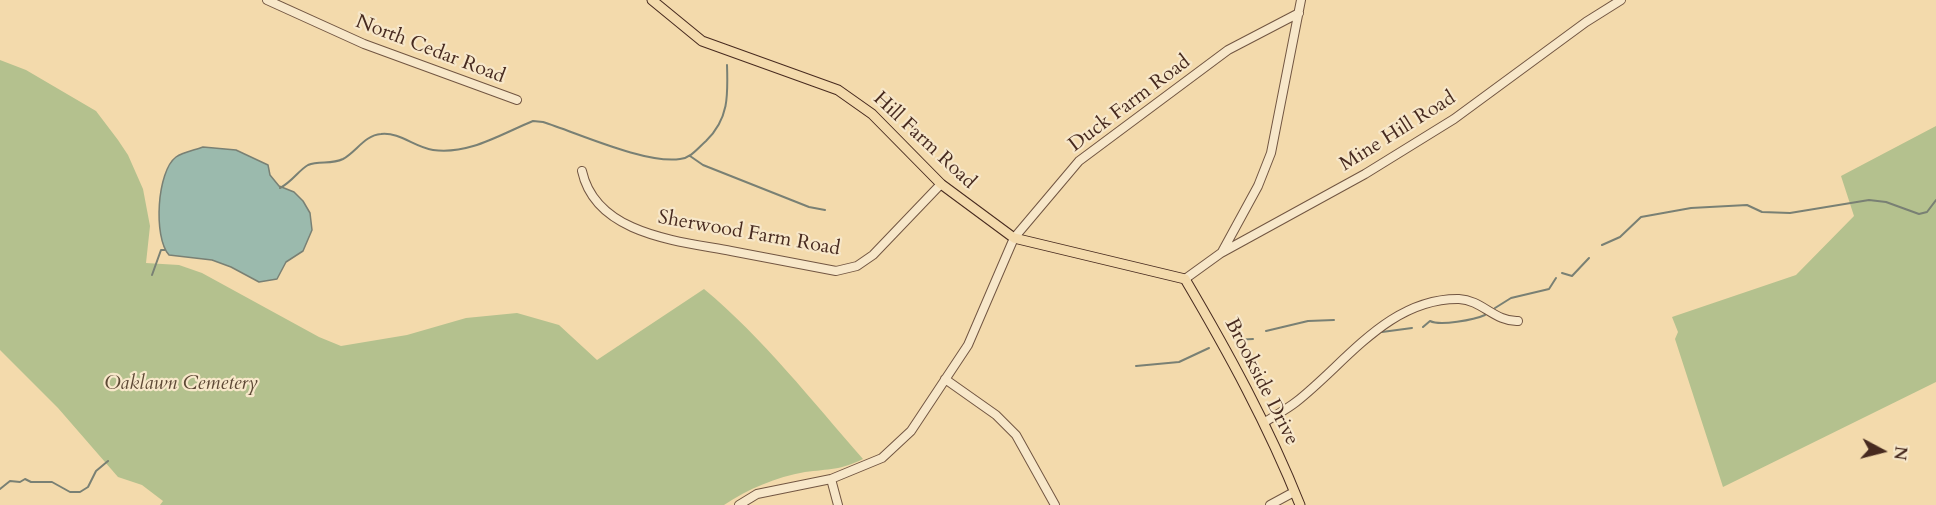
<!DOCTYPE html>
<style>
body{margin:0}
#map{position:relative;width:1936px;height:505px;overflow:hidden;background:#f3daac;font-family:Cardo,serif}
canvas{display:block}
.north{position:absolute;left:1852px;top:421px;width:60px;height:60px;-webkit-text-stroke:4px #f7e7c9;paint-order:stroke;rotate:97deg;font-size:16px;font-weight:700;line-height:24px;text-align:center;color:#472a1f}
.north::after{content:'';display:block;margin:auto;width:21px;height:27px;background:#472a1f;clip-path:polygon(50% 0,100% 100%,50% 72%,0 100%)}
</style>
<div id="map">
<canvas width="1936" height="505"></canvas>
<div class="north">N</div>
</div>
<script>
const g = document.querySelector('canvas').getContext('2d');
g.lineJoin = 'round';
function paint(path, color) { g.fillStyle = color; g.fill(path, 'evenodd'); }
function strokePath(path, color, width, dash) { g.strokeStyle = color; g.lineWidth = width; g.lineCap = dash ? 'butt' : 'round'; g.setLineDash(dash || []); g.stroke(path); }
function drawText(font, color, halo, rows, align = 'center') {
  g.font = font + ' Cardo,serif'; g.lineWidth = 4.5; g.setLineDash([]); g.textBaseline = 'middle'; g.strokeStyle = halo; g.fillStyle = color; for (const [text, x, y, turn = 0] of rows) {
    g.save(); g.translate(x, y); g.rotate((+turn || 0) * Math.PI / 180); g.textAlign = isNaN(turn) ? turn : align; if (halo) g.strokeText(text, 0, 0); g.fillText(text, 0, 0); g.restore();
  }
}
paint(new Path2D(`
 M0,60L26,70L96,111L118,140L128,155L143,189L150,226L146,263L179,265L202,273L319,337L341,346L407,335L466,318L517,313L559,325L597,360L704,289C763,338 812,401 863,459C841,470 829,469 805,472C776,477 748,489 724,505H160L163,501L142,485L118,477L58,408L0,350Z
 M1936,126V382L1723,487L1675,339L1678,332L1672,317L1796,275L1854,216L1841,176Z`), '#b4c18e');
const water = new Path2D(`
 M203,147L236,150L268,165L270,175L279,186L294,192L303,201L310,213L312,230L303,251L286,262L277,279L259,282L231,267L212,260L169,255C153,237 157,171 176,157C183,152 195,150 203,147Z`);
paint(water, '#9bbaad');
strokePath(water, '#798074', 1.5);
strokePath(new Path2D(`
 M690,156L703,165L809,207L825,210
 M280,188C292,182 299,170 308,165C319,160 331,165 343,159C356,152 365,135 381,134C400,132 414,147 433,150C469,155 501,134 533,121L543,122C578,133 645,164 680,159C691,158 698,148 706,141C729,119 728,95 727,65
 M1602,245L1620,237L1641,217L1691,208L1747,205L1762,212L1790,213L1869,200L1886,202L1919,214L1927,212L1936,200
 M1562,273L1572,276L1589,258
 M152,275L161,250H165
 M1495,308L1511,298L1549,289L1556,278
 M1423,327L1430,321C1440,326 1474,320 1485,315
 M1266,331L1308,321L1334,320
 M1382,332L1412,328
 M1234,340L1253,339
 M1136,366L1179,362L1209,348
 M0,489L10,481L20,482L25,479L31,482H52L70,492H80L88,487L96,471L108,461`), '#798074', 2);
const minor = new Path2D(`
 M267,0L364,44L517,100
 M582,171C596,235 679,241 731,251C766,258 801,264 836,271L857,266L873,255L941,184
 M1222,252L1258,186L1271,153L1301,0
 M1185,279L1221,253L1365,174L1454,119L1586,22L1621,0
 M945,379L996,415L1016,435L1055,505
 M1265,422C1276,415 1287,409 1296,402C1346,363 1389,298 1459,299C1482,300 1495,322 1518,321
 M831,479L838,505
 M739,505L757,494L831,479L882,458L911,431L968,345L1014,238L1079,161L1228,50L1299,13
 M1270,505L1294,492`);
const major = new Path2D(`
 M652,0L702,41L838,90L872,114L941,184L1014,238L1185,279C1228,352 1268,425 1300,505`);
strokePath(minor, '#725642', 10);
strokePath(major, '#472a1f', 11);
strokePath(minor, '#f7e7c9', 8);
strokePath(major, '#f3daac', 9);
drawText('20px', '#472a1f', '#f7e7c9', [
 ["North Cedar Road",430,50,21],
 ["Duck Farm Road",1130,104,-37],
 ["Mine Hill Road",1398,132,-32],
 ["Hill Farm Road",924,141,43],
 ["Sherwood Farm Road",749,234,10],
 ["Brookside Drive",1261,382,63]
]);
drawText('italic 20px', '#5d4835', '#f7e7c9', [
 ["Oaklawn Cemetery",181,384]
]);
</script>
